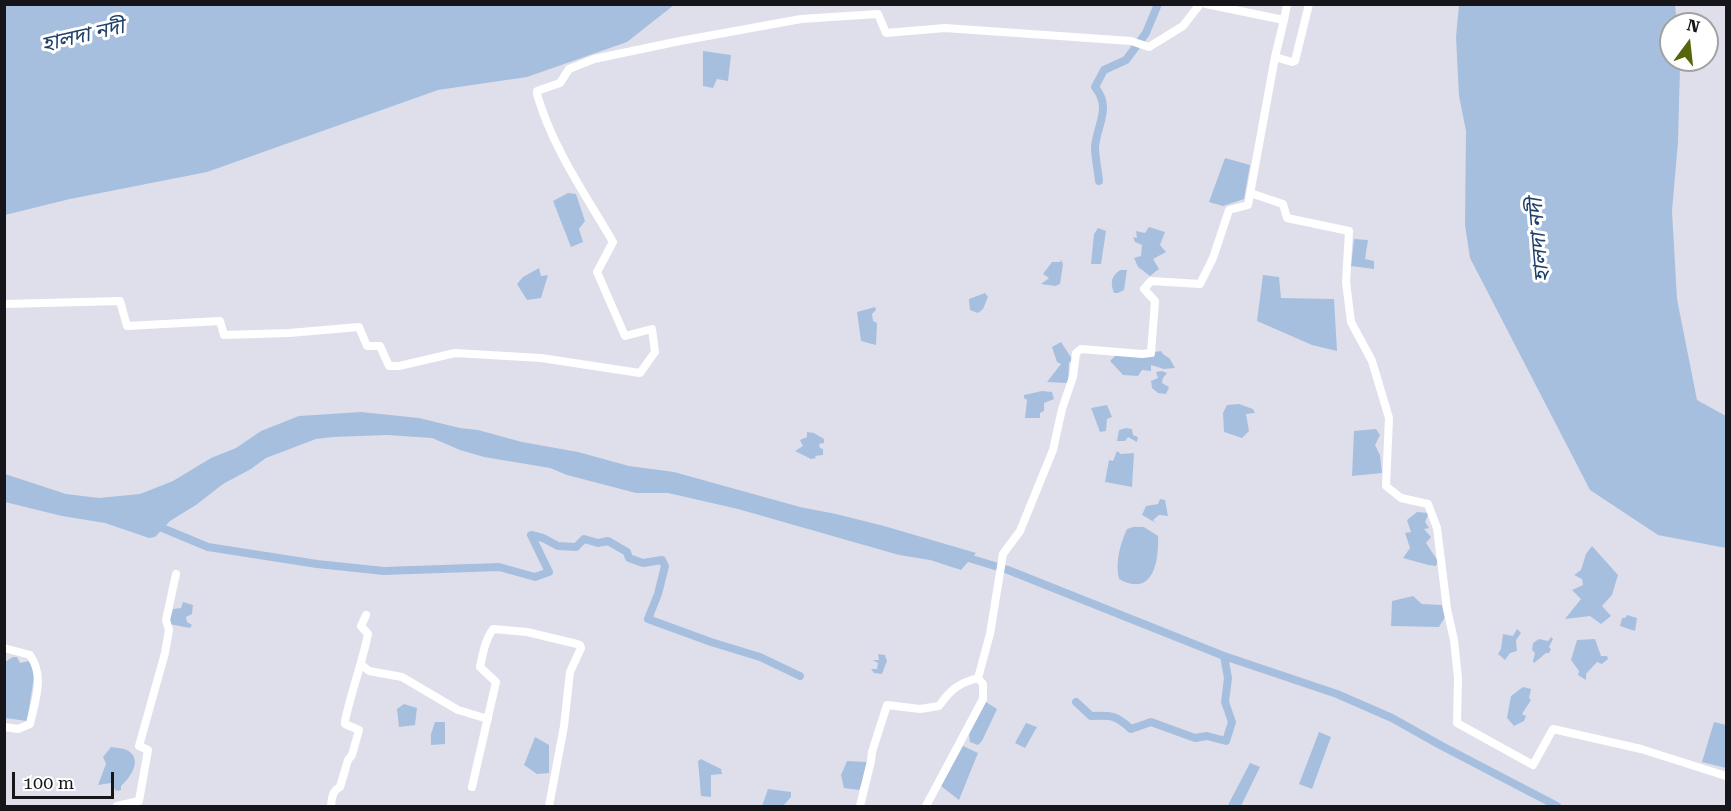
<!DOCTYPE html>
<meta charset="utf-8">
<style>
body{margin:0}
#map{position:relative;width:1731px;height:811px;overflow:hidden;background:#dfdfeb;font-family:"Roboto Serif",serif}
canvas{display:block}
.frame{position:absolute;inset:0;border:6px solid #16161a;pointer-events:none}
.north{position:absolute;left:1659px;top:12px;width:60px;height:60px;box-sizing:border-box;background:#fff;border:2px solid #a2a2a3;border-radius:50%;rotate:15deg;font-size:16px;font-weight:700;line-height:24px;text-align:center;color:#16161a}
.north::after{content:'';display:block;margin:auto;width:21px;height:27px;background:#58650a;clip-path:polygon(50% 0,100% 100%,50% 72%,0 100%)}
.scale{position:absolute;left:12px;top:772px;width:102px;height:27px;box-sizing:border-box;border:3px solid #16161a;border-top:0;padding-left:8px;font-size:18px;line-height:21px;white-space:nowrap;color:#16161a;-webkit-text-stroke:4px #fff;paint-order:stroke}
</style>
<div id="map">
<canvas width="1731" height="811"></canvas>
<div class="frame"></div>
<div class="north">N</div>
<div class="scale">100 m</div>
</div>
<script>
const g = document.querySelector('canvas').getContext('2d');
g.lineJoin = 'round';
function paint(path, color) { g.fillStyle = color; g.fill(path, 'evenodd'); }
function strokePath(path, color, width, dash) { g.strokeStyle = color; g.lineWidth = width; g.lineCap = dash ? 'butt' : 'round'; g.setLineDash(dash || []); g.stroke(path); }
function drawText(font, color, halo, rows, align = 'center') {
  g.font = font + ' "Roboto Serif","Noto Sans Bengali",serif'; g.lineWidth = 6; g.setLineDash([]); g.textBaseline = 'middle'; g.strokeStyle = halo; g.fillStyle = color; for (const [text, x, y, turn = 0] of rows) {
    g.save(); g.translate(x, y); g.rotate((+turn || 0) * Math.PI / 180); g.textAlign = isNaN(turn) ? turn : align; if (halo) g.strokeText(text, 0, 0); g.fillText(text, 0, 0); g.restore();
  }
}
paint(new Path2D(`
 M4,5L5,4L674,5L627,42L527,77L438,90L207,172L70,199L5,215Z
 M1459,5H1675L1677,24H1671V60H1680V67L1678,142L1672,211L1677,299L1697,400L1726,416V548L1658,535L1590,490L1470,258L1465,225L1466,131L1459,96L1456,37Z
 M703,51L731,55L728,81L717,79L713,88L703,86Z
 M1225,158L1250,165L1244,199L1223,206L1209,202Z
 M568,193L576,194L585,221L579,229L583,242L571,247L553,201Z
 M1149,227L1165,232L1160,245L1166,252L1153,259L1159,269L1150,276L1138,267L1134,258L1141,256L1142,245L1135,242L1133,237L1137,238L1136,231L1145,233Z
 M1098,228L1106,231L1101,264H1091L1094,234Z
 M1354,239L1368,240L1365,259L1374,261V269L1351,266Z
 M1061,260L1063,264L1060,284L1055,286L1041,284L1049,278L1043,274L1052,262H1060Z
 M539,268L541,276L548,275L541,298L527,300L517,284L523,277Z
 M1120,270H1127L1124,290L1118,293H1114C1110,282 1111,277 1120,270Z
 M1263,275L1279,277L1281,298L1334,299L1337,351L1312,345L1257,321Z
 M985,293L988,297L983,309L978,313L970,310L969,299Z
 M875,307L876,310L872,314L873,321L877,323L876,345L861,341L857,312Z
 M1061,342L1074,362H1069L1068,383L1047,382L1061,364L1057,362L1052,347Z
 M1161,351L1163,354L1170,359L1175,368L1164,369L1151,365V371L1142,370L1138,376L1123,375L1110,361L1117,354L1151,355L1154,358L1155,352Z
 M1162,371L1167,373L1163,378L1162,383L1169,387L1166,394L1158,393L1152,388L1151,381L1158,378L1156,372Z
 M1042,391L1052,392L1054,399L1044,403V411L1040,413V418H1025L1027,400L1024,398V395Z
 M1239,404L1253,409L1255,413L1246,414L1249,431L1242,438L1224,432L1223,413L1227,405Z
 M1107,405L1112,417L1107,419L1106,431L1100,432L1091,408Z
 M361,412L419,418L460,428L478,430L522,442L578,452L629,466L674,472L800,507L836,514L884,526L976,553L961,570L930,560L899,555L738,509L668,493H636L567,475L550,468L484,457L460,450L432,438L387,435L333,437L316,439L266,458L251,469L223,484L196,505L170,521L155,537L149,538L105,523L62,516L5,502V474L66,494L99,498L140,494L173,481L211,458L236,448L261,431L299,416Z
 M1126,428L1132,429L1133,435L1138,437L1137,442L1128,437L1125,441H1117L1119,430Z
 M1376,429L1380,435L1375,445L1380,455L1382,473L1352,476L1354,431Z
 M807,432L814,433L824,439V443L819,444L820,448L823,449V455L815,456L816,458L811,459L795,451L803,446L800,440L807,437Z
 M1117,451L1121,454L1134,453L1132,487L1105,482L1109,460L1113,461Z
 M1160,499L1165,500L1168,516L1159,515L1153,520L1156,523L1142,515L1146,506L1158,504Z
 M1417,512L1429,513L1425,522L1429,528L1424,529L1431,537L1426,543L1438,561L1436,566L1428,565L1403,558L1410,548L1405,533L1411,532L1407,520Z
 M1133,527H1144L1158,536C1159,562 1153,598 1119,579C1115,563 1120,544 1127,529Z
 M1592,546L1618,575L1612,595L1602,606L1611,616L1601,624L1590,616L1565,619L1581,599L1572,590L1583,585L1582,579L1574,575L1581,570L1586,554Z
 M1413,596L1422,604L1442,605L1445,617L1439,627L1391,626L1392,601Z
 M183,602L193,605L192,614L186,617L187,622L192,625L190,628L169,624L173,609L181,608Z
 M1627,615L1637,618L1635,631L1620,626L1622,618H1625Z
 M1517,629L1521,633L1516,640L1517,651L1510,653L1505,660L1498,654L1501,649L1503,634L1513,636Z
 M1551,637L1553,639L1549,647L1551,649L1549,653H1546L1534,663L1533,661L1535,653L1532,650L1533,643L1539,639L1548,641Z
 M1595,639L1601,656H1607L1608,659L1602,664L1597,662L1586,674V680L1578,675L1579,671L1571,660L1577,640Z
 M878,654L885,655L887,661L882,674L874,673L871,669H877L878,663L873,660H879Z
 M13,657H17L20,663L29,661L35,671L27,721L5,718V662Z
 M1523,687L1531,689L1529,698L1531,700L1522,714L1526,716L1524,721L1514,726L1507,718L1511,696Z
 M986,702L997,709L982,741L978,745L970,742L969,734Z
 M404,704L417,708L415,725L399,727L397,709Z
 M435,722H445V744L431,745V734Z
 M1714,722L1726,725V768L1702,762Z
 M1026,723L1037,727L1025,748L1015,743Z
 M1319,732L1331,737L1312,789L1299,784Z
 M535,737L549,745V773L537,774L524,765Z
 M963,746L978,753L959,800L941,786Z
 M111,747C117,748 126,748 130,752C142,762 129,779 121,786V790L116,791L111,783L98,785L106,764L103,757Z
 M701,759L721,769L722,774L711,775V797L701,796L698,761Z
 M847,761L867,762L869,770L859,790L844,788L841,775Z
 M1250,763L1260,767L1241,806L1228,805Z
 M768,789L791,792V797L783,806H762Z`), '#a7bfde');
strokePath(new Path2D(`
 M1099,181C1098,170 1095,158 1095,147C1097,124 1112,108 1095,87L1104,70L1126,60L1146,33L1158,4
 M155,525L208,547L317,564L384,571L499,567L535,577L549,572L531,535L543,538L558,546L576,547L584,539L598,543L608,541L627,552L629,558L643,563L662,560L665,566L658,594L648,619L711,642L760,657L800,676
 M962,556L1008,570L1224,656L1337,694L1392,718L1440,745L1557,806
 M1076,702L1091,716C1111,715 1116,715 1131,729L1151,722L1195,738L1207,736L1226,741L1232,722L1225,702L1228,678L1224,656`), '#a7bfde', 8);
strokePath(new Path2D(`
 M1206,4L1284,20L1287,4
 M1275,57L1284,20
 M1250,193L1283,204L1287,218L1349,231L1346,282L1351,322L1372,361L1389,418L1386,486L1401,498L1428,504L1437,528L1447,609L1454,640L1458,678L1457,723L1533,765L1553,729L1641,749L1726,776
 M4,304L120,301L127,326L220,321L224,335L289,333L359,327L367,346H380L389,366H399L455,353L541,358L640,373L655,352L652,329L625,336L597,272L613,242C585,194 552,147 537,94V91L560,83L569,69L594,59L680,41L801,19L878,14L886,33L945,28L1131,41L1149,47L1183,26L1200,4
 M4,648L30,655C45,677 35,700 30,724L18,729L4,727
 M362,665L369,671L402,677L458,710L488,719
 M472,787L496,682L480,667C483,653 485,640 493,629L527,632L577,644L580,645L581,648L570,672L564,726L549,806
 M117,806L139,801L148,750L139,746L165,653L169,630L166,620L176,574
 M331,806C332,798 332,791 340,787L348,760L352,755L359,730L345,724V721C351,692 362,664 368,634L361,626L366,615
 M860,806L871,761L872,752L887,705L920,709L939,706C951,689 959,683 978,678L990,634L1003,554L1020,531L1053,450L1062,409L1073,377L1076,353L1081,349L1142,354L1151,353L1155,301L1144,289L1151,281L1200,284L1213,258L1229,210L1248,205L1275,57L1292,62L1295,61L1309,4
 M926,806L983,699V684L978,678`), '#fff', 8);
drawText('italic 21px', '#1e4069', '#fff', [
 ["হালদা নদী",83,36,-13],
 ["হালদা নদী",1539,240,-95]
]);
</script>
